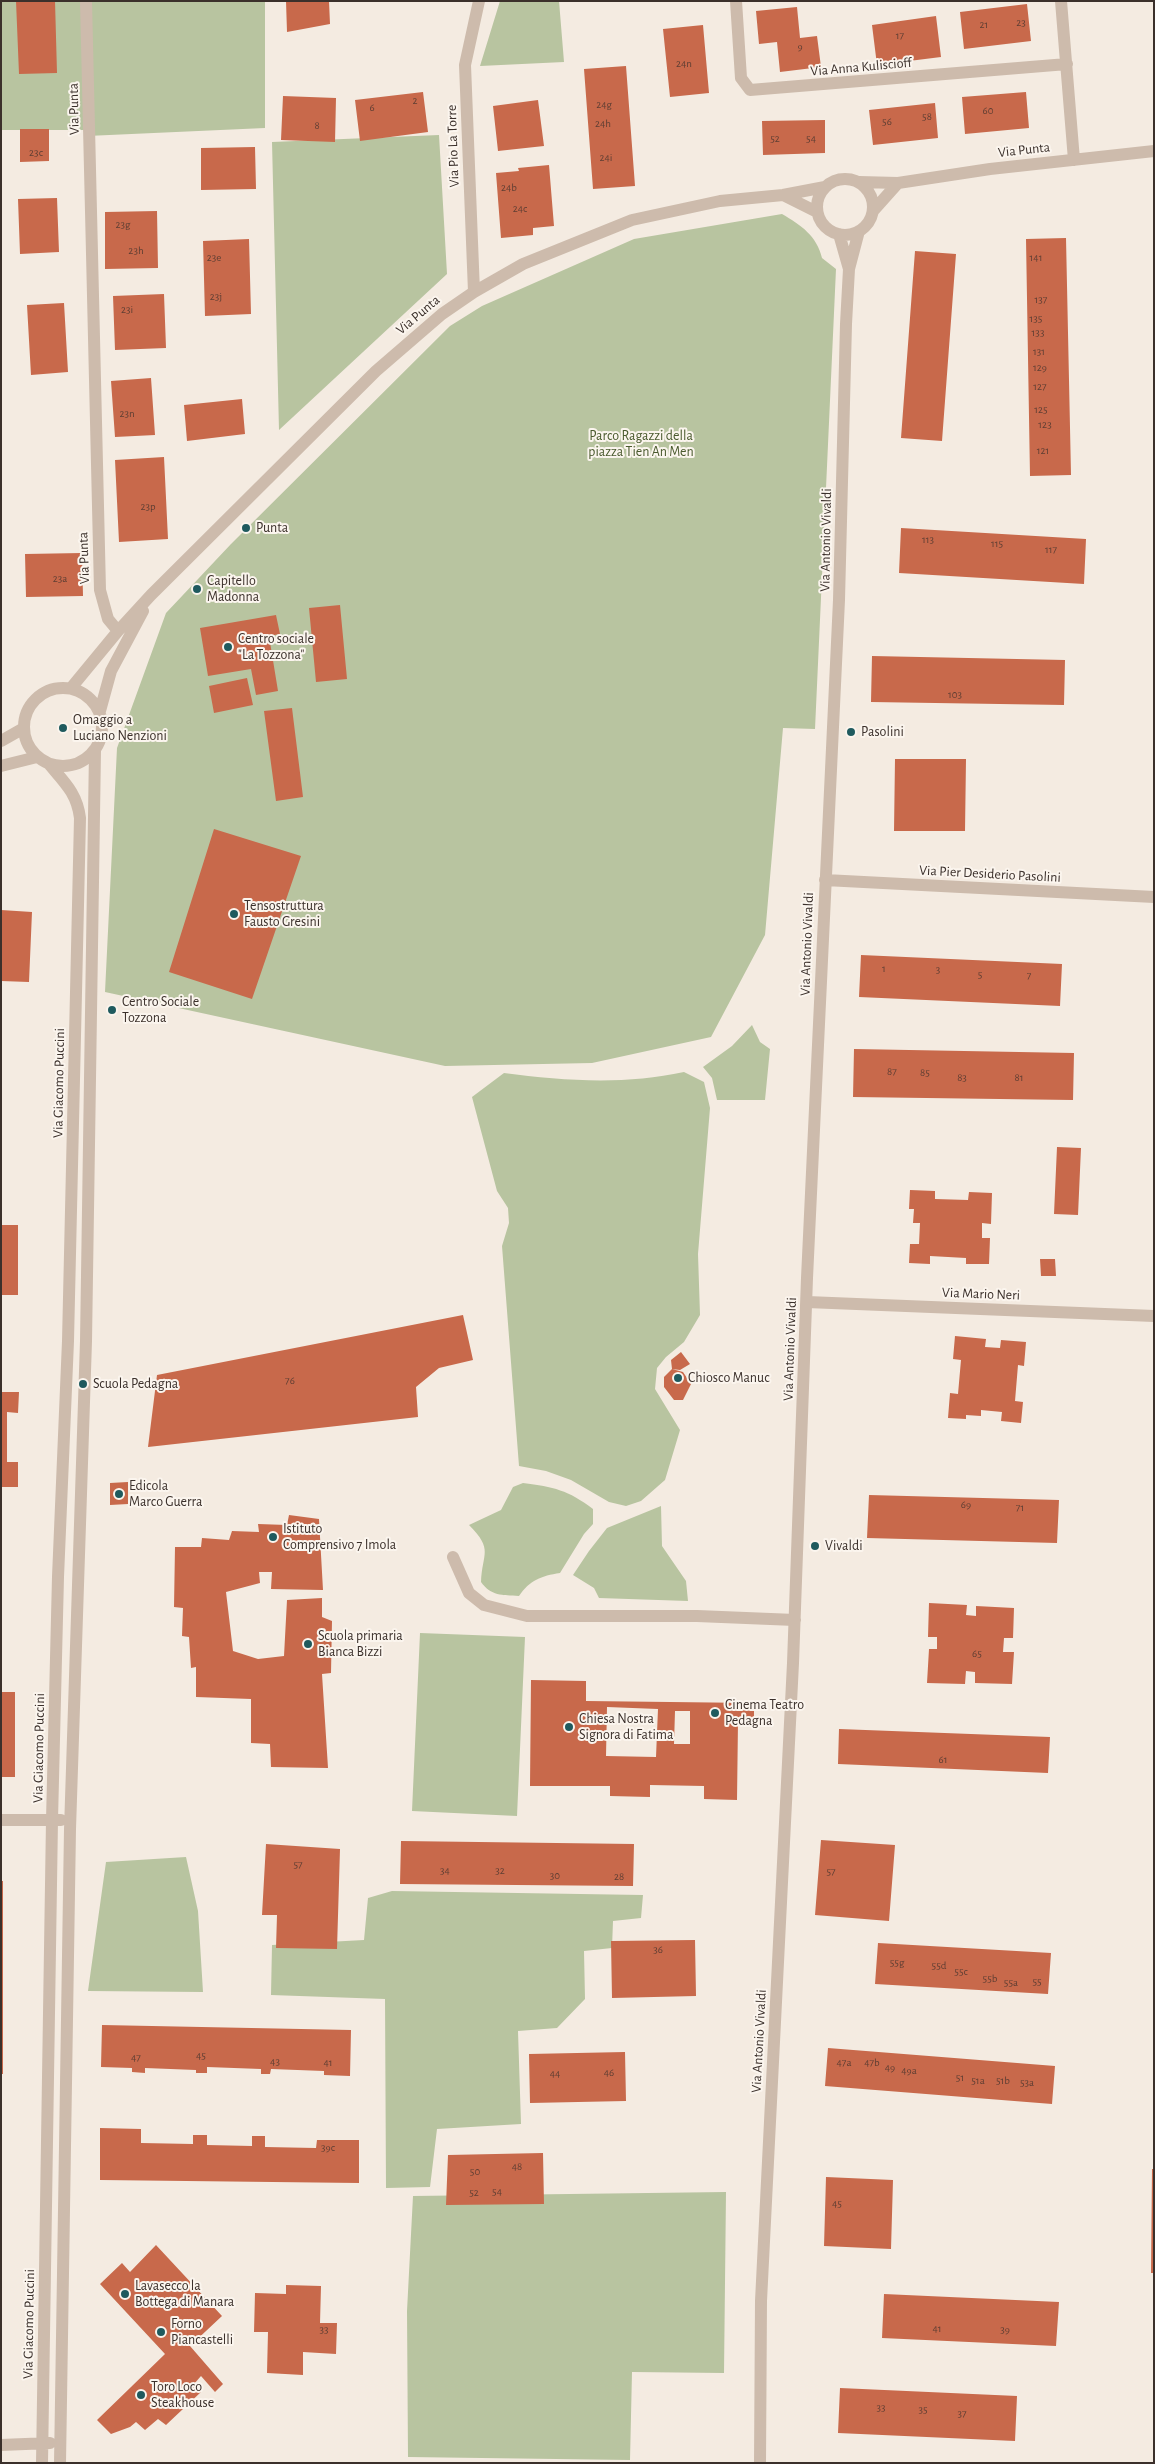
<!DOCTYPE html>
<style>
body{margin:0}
#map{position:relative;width:1155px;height:2464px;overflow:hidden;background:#f4ebe1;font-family:"Alegreya Sans",sans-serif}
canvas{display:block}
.frame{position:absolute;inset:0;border:2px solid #3b302b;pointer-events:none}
</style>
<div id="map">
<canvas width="1155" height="2464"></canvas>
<div class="frame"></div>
</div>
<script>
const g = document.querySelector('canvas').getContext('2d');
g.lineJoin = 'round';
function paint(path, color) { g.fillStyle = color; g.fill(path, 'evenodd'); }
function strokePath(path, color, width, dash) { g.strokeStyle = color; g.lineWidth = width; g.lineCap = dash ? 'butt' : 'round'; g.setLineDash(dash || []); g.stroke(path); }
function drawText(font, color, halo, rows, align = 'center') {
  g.font = font + ' "Alegreya Sans",sans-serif'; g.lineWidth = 4; g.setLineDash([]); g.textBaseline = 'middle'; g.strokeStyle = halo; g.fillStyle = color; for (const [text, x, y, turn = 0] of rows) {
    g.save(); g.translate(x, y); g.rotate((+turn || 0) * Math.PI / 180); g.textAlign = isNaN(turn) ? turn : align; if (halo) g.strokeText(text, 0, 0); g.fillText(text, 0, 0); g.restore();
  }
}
paint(new Path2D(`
 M1,1H265V128L87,136L86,130H1Z
 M500,1H559L564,62L480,66Z
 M439,135L447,274L279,430L272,142Z
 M782,214C801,225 817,236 822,258L836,269L815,729L783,728L765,935L711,1037L592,1063L445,1066L105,992L117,748L166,613L231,544L450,326L482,306L634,239Z
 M752,1025L760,1042L770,1049L765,1100H717L712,1078L703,1067L732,1046Z
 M684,1072L704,1082L710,1108L698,1254L700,1315L684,1342L666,1357L657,1368L655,1389L680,1430L665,1480L641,1501L626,1506L609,1502L571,1480L546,1471L519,1466L502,1246L509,1223L508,1208L497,1191L472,1097L504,1073C564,1081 625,1085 684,1072Z
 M523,1483C554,1487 568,1490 593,1509V1524L584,1534L560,1573C541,1576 530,1580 519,1596C502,1595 491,1596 481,1582C482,1553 494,1550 469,1525L501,1510L513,1487Z
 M661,1506L662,1546L686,1581L688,1601L599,1598L594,1588L573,1575L589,1551L607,1528Z
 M420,1633L525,1637L517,1816L412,1811Z
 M186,1857L198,1911L203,1992L88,1991L106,1862Z
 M392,1891L643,1895L641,1918L613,1921L612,1948L584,1951L585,1999L557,2028L518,2031L521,2124L437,2129L430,2187L386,2188L385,1999L271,1995L272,1945L364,1940L368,1898Z
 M726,2192L724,2373L632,2372L630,2460L408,2457L407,2311L413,2196Z`), '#b8c4a0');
paint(new Path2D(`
 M16,1H55L57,73L19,74Z
 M286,1H329L330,24L287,32Z
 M1027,4L1031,41L964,49L960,12Z
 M797,7L800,38L817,36L821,67L780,72L777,42L759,44L756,11Z
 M936,16L941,57L877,65L872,25Z
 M703,25L709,93L670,97L663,29Z
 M626,66L635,186L593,189L584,69Z
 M423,92L428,132L360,141L355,100Z
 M1026,92L1029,128L965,134L962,97Z
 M283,96L336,98L335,142L281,140Z
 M538,100L544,146L498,151L493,106Z
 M935,103L938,138L873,145L869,110Z
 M825,120V153L763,155L762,121Z
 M20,129H49V161L20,162Z
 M255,147L256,189L201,190V148Z
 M549,165L554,226L533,228V235L501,238L496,173L519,171L518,168Z
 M57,198L59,252L20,254L18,199Z
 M157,211L158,268L105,269V212Z
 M1066,238L1071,475L1030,476L1026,239Z
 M249,239L251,314L205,316L203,241Z
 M915,251L956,254L942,441L901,438Z
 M164,294L166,348L115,350L113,296Z
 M64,303L68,372L31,375L27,305Z
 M151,378L155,435L115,437L111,381Z
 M242,399L245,434L187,441L184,405Z
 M164,457L168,539L119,542L115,460Z
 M901,528L1086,539L1084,584L899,573Z
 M82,553L83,596L26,597L25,554Z
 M340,605L347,679L316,682L309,608Z
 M276,615L280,634L269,636L278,691L256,695L251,669L208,676L200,628Z
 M872,656L1065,660L1064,705L871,702Z
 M247,678L253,705L214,713L209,686Z
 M292,708L303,797L276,801L264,711Z
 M895,759H966L965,831H894Z
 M214,829L301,856L252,999L169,972Z
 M1,910L32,912L29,982L1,981Z
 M861,955L1062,964L1060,1006L859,997Z
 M854,1049L1074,1053L1073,1100L853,1097Z
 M1057,1147L1081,1148L1078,1215L1054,1214Z
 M910,1190L935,1191V1199L968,1200L969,1192L992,1193L991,1224L982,1223V1238H990L989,1264H966V1258L930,1256V1264L909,1263L910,1244H919L920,1223H913L914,1209H909Z
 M1,1225H18V1295H1Z
 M1040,1259H1055L1056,1276H1041Z
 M463,1315L473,1360L439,1368L416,1387L418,1417L148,1447L157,1375Z
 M955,1336L986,1339L985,1347L1000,1348L1001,1340L1026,1342L1024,1366L1018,1365L1015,1401L1023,1402L1021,1423L1001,1421L1002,1412L981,1410V1416L966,1415V1419L948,1418L950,1393L958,1394L961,1360L953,1359Z
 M681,1352L690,1364L680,1370L672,1369L671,1360Z
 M672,1369L683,1372L691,1384L683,1400H674L664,1387V1377Z
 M1,1392H19L18,1413L7,1412V1462H18V1487H1Z
 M128,1482V1504L110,1505V1483Z
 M869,1495L1059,1500L1057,1543L867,1538Z
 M289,1515L319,1519L323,1590L271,1589L272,1572H259L260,1583L226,1592L233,1651L258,1659L284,1656L287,1600L322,1598V1617L332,1621L331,1673L322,1674L328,1768L271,1767L270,1744L251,1743V1699L196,1697V1667L191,1668L189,1637L182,1636L183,1608L174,1607L175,1547H201L202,1538L229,1540L232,1531L259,1532L258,1524L287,1525Z
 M929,1603L967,1605L966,1615L976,1616V1606L1014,1608L1013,1638H1004L1003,1652H1014L1012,1684L975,1683V1672L966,1671L965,1684L927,1683L929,1649H937V1637H928Z
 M531,1680L586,1681V1701L754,1703V1721H738L737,1800L704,1799V1786L650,1785V1797L610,1796V1786H530ZM607,1707L658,1709L656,1757L606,1756ZM675,1711H690V1744H674Z
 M1,1692H15V1777H1Z
 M839,1729L1050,1737L1048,1773L838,1764Z
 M821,1840L895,1845L889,1921L815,1915Z
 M401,1841L634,1844L633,1886L400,1884Z
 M266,1844L340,1849L337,1949L276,1948L277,1915H262Z
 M1,1881H3V2074H1Z
 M695,1940L696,1996L612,1998L611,1941Z
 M878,1943L1051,1953L1048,1994L875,1984Z
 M102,2025L351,2030L350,2076L324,2075V2071L271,2069L270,2074H261V2069L207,2067V2073H196V2070L145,2068V2073L132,2072V2068L101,2067Z
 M828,2048L1055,2066L1052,2104L825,2086Z
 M625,2052L626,2101L530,2103L529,2054Z
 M100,2128L141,2129V2143L193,2144V2135H207V2145L252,2146V2136H265V2147L316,2148L317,2140H359V2183L100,2180Z
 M543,2153L544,2204L446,2205L448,2155Z
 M1152,2169H1154V2273H1151Z
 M826,2177L893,2180L891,2249L824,2246Z
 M156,2245L222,2316L190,2346L223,2384L215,2392L201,2376L194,2384L201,2392L166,2425L158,2419L145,2430L136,2422L130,2427L111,2434L97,2420L165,2354L100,2284L122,2263L130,2272Z
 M286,2285L321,2286L320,2323H337L336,2354L303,2352V2375L267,2373L268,2332H254L255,2293L286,2294Z
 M884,2294L1059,2302L1056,2346L882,2338Z
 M840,2388L1017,2396L1015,2441L838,2433Z`), '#c8694b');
strokePath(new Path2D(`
 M86,1L100,590L108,619L118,631
 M736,1L741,78L750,90L1067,64
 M1061,1L1074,160
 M817 207a28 28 0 1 1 56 0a28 28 0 1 1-56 0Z
 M859,182L898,183L990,169L1154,151
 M783,195L817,212
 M873,211L898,183
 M839,234L849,269
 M474,292L465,65L479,1
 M24 727a39 39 0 1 1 78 0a39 39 0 1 1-78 0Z
 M71,688L118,631L151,595L376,371L442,314L474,292L523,264L632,220L720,201L783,195L825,187
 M100,711L111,671L143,611
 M1,741L24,728
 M1,766L37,757
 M825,880L1154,897
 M807,1302L1154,1316
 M453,1557L469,1593L484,1605L527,1616H697L795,1620
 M1,1820H61
 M1,2445L50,2443
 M42,2463L52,1820L58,1577L68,1341L80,818C77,793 64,782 49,764
 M60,2463L70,1829L86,1341L95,750
 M760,2463L761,2301L793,1663L807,1278L839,600L846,324L849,269L859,231`), '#cdbbac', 12);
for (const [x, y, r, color] of [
 [246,528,5,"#1f5a5e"],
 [197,589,5,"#1f5a5e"],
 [228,647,5,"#1f5a5e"],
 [63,728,5,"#1f5a5e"],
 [851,732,5,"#1f5a5e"],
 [234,914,5,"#1f5a5e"],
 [112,1010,5,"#1f5a5e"],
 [678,1378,5,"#1f5a5e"],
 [83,1384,5,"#1f5a5e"],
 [119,1494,5,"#1f5a5e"],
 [273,1537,5,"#1f5a5e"],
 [815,1546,5,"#1f5a5e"],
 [308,1644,5,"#1f5a5e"],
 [715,1713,5,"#1f5a5e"],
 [569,1727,5,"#1f5a5e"],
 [125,2294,5,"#1f5a5e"],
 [161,2332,5,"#1f5a5e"],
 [141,2395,5,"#1f5a5e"]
]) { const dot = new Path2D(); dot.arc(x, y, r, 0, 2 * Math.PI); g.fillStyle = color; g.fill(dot); strokePath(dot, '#fbf5ee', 2); }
drawText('11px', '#5e3e33', null, [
 ["23",1021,23],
 ["21",984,25],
 ["17",900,36],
 ["9",800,47],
 ["24n",684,64],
 ["2",415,101],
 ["24g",604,105],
 ["6",372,108],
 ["60",988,111],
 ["58",927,117],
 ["56",887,122],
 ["24h",603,124],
 ["8",317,126],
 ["52",775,139],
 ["54",811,139],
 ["23c",36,153],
 ["24i",606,158],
 ["24b",509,188],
 ["24c",520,209],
 ["23g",123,225],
 ["23h",136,251],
 ["23e",214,258],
 ["141",1036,258],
 ["23j",216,297],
 ["137",1041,300],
 ["23i",127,310],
 ["135",1036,319],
 ["133",1038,333],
 ["131",1039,352],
 ["129",1040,368],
 ["127",1040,387],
 ["125",1041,410],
 ["23n",127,414],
 ["123",1045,425],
 ["121",1043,451],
 ["23p",148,507],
 ["113",928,540],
 ["115",997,544],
 ["117",1051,550],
 ["23a",60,579],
 ["103",955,695],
 ["1",884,969],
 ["3",938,970],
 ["5",980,975],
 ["7",1029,976],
 ["87",892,1072],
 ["85",925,1073],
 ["83",962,1078],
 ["81",1019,1078],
 ["76",290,1381],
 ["69",966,1505],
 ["71",1020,1508],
 ["65",977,1654],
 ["61",943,1760],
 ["57",298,1865],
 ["34",445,1871],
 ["32",500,1871],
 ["57",831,1872],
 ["30",555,1876],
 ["28",619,1877],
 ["36",658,1950],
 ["55g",897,1963],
 ["55d",939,1966],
 ["55c",961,1972],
 ["55b",990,1979],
 ["55",1037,1982],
 ["55a",1011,1983],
 ["45",201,2056],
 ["47",136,2058],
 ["43",275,2062],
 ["41",328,2063],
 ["47a",844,2063],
 ["47b",872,2063],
 ["49",890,2068],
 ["49a",909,2071],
 ["46",609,2073],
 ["44",555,2074],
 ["51",960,2078],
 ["51a",978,2081],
 ["51b",1003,2081],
 ["53a",1027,2083],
 ["39c",328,2148],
 ["48",517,2167],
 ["50",475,2172],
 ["54",497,2192],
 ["52",474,2193],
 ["45",837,2204],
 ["41",937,2329],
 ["33",324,2330],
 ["39",1005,2330],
 ["33",881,2408],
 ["35",923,2410],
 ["37",962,2414]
]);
drawText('14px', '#3b302b', '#fbf5ee', [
 ["Via Anna Kuliscioff",861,67,-5],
 ["Via Punta",74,109,-91],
 ["Via Pio La Torre",453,146,-92],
 ["Via Punta",1024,150,-6],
 ["Via Punta",418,315,-40],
 ["Via Antonio Vivaldi",826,540,-89],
 ["Via Punta",84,558,-92],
 ["Via Pier Desiderio Pasolini",990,874,3],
 ["Via Antonio Vivaldi",807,944,-88],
 ["Via Giacomo Puccini",59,1083,-89],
 ["Via Mario Neri",981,1294,2],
 ["Via Antonio Vivaldi",790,1349,-88],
 ["Via Giacomo Puccini",39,1748,-89],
 ["Via Antonio Vivaldi",759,2041,-87],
 ["Via Giacomo Puccini",29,2324,-89]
]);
drawText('14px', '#4a5a2e', '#fbf5ee', [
 ["Parco Ragazzi della",641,436],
 ["piazza Tien An Men",641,452]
]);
drawText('14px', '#3b302b', '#fbf5ee', [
 ["Punta",256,528],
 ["Capitello",207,581],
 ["Madonna",207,597],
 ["Centro sociale",238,639],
 ["\"La Tozzona\"",238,655],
 ["Omaggio a",73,720],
 ["Luciano Nenzioni",73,736],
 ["Pasolini",861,732],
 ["Tensostruttura",244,906],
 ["Fausto Gresini",244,922],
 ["Centro Sociale",122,1002],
 ["Tozzona",122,1018],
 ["Chiosco Manuc",688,1378],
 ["Scuola Pedagna",93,1384],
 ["Edicola",129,1486],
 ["Marco Guerra",129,1502],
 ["Istituto",283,1529],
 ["Comprensivo 7 Imola",283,1545],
 ["Vivaldi",825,1546],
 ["Scuola primaria",318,1636],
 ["Bianca Bizzi",318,1652],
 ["Cinema Teatro",725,1705],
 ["Pedagna",725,1721],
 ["Chiesa Nostra",579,1719],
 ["Signora di Fatima",579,1735],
 ["Lavasecco la",135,2286],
 ["Bottega di Manara",135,2302],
 ["Forno",171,2324],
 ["Piancastelli",171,2340],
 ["Toro Loco",151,2387],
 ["Steakhouse",151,2403]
], 'left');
</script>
